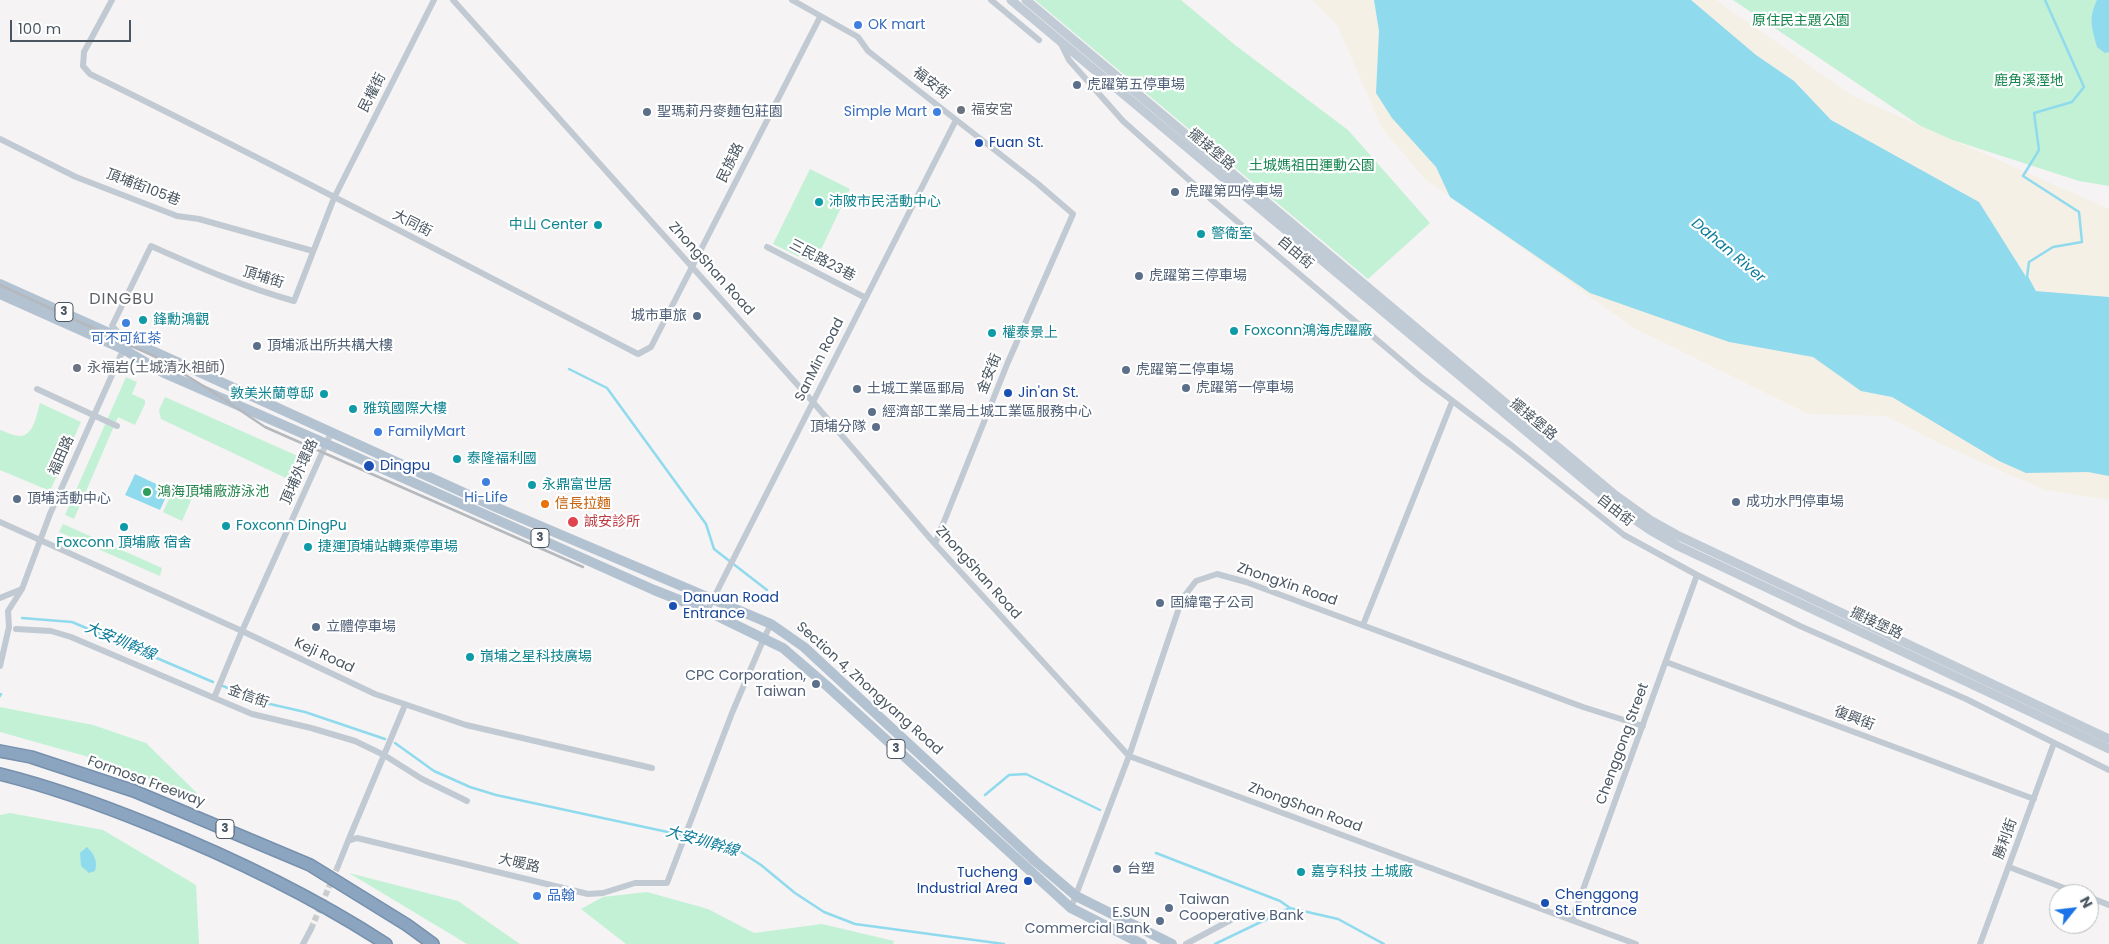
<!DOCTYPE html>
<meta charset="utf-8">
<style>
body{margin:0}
#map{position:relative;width:2109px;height:944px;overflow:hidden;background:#f5f3f3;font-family:Poppins,sans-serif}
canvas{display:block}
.north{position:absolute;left:2049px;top:884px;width:50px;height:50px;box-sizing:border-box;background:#fff;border:1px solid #b7bbc0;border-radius:50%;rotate:61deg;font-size:14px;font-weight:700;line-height:20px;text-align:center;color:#4a5661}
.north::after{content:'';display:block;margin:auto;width:18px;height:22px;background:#1a73e8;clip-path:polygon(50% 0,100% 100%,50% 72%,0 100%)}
.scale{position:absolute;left:10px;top:20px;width:121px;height:22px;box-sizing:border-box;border:2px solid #4a5661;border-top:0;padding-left:6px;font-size:15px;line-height:18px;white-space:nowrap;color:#4a5661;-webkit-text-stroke:4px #fff;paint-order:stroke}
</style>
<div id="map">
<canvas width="2109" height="944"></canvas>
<div class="north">N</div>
<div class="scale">100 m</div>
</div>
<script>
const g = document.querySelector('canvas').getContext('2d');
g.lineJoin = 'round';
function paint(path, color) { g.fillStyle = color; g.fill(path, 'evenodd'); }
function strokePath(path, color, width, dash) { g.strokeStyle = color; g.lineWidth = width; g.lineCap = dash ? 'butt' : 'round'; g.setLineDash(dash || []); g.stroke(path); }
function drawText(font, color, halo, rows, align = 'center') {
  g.font = font + ' Poppins,"Noto Sans TC",sans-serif'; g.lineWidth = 4.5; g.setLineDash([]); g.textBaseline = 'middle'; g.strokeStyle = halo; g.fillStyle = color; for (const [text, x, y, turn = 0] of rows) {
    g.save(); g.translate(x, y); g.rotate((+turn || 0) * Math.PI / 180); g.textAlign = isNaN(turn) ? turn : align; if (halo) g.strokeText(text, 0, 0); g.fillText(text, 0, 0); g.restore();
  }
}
paint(new Path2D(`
 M1035,0H1181L1235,45L1348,130L1430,223L1368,279Z
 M1733,0H2109V186L2079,181L1931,133Z
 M810,169L850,189L814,264L773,244Z
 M126,377L137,382L132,394L145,400V404L135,425L118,417L74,519L65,515Z
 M165,397L300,457L290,480L161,419L159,410Z
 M40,403L81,422L50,491L0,470V430C6,432 14,436 20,436C34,436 37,413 40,403Z
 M173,490L192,498L182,521L163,512Z
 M63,524L162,568L160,576L59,532Z
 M0,707L93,725L146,743L204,800L103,761L0,732Z
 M10,813L103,830L196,885L199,944H0V815Z
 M349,873L458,901L520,944H467Z
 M647,892L708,909L754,933L822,924L894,941L893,944H626L581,909L603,897Z`), '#c3f1d5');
paint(new Path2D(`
 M1312,0H1716L1853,96L2109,209V500L2045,490L1945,446L1886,416L1809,414L1634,328L1424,178L1382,128L1337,25Z`), '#f5f0e5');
paint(new Path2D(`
 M1374,0H1691L1756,55L1794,81L1831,120L1979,202L2035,291L2109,297V476L2088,472L2026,473L1999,461L1892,397L1861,391L1813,357L1729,342L1590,293L1450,197L1436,167L1392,118L1376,93L1379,31Z
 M2097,0H2109V52L2105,53L2097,47C2092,28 2088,19 2097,0Z
 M135,474L169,490L160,510L125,495Z
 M87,847C94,854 98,861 95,871L89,873L81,866L80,853Z`), '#90daee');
strokePath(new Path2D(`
 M2035,292L2027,277L2029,262L2053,247L2082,242L2079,212L2023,176L2039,150L2034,113L2072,102L2084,87L2045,0
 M569,369L607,388L706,524L714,549L767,590
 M22,618L72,622L213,682
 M223,686L261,702L305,712L385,739
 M0,696L1,694
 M395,743L434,771L470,787L496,795L700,839L741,852L761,865L795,893L824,912L855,924L1004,944
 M985,795L1009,775L1026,774L1100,810
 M1156,853L1280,901L1290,908
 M1215,944L1290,908L1338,919L1384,944`), '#90daee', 2.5);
strokePath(new Path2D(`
 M311,929L338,866`), '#caccce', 6, [6, 3]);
const highway = new Path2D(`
 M0,751L31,757L134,791L310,865L407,925L433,944
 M0,774C52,787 102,805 151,825C233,858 312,896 386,944`);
strokePath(highway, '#7690ad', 14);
strokePath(new Path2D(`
 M112,0L84,52L83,66L90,74C274,164 456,260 638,354L651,347L820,17
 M453,0L813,402L935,544L1129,756L1636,944
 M792,0L858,37L868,51L1037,183L1073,214L1008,362L935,544
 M991,0L1039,40
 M1061,44L1069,60L1123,121L1206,195L1422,378L1511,445L1624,535L1697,575L1800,626L1966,699L2109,770
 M0,139L76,177L177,216L199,219L313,251
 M767,247L866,298
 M122,336L112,326L151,246C198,267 244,287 294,301L334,198L434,0
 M37,389L117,426
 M0,522L242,631L375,694L466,725L652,768
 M0,598L22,589L50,514L124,348
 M707,611L956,120
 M1363,625L1452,402
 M16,629L51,631L71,637L252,714L311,728L355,741L384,755L422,779L467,801
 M1666,662L2034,799
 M0,666L9,627L8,611L22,589
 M214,698L242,631L331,433
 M348,841L405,705
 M338,866L348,841L357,838L588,894L603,893L635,883H667L732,713L764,638L771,624
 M2009,867L2080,894
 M2089,897L2109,905
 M1071,908L1129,756L1182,599L1196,581L1217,574L1246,582L1583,707L1643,726
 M1572,920L1697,575
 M303,944L311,929
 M1186,944L1242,914
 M1980,944L2054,743`), '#c1cad2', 6);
strokePath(new Path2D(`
 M1011,0L1619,509L1650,530L1678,546L2109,749
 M1026,0L1615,495L1650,520L1677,535L2109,739`), '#c1cbd6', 9);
strokePath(new Path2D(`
 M0,284L127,341L144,347L493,506L771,624L804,647L1035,861L1076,896L1172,944
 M0,294L123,349L164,373L336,448L654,590L707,611L783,648L826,685L1071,908L1142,944`), '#b3c2d1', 10);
strokePath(highway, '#8ba5c1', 11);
strokePath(new Path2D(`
 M0,285L158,358L213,392L265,427L583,567`), '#b5b8bd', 2.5);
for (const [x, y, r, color] of [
 [858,25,5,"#3f7fe0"],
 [1077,85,5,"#5c6f8a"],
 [961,110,5,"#6b7280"],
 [647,112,5,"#5c6f8a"],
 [937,112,5,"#3f7fe0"],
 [979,143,5,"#1a4fb4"],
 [1175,192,5,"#5c6f8a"],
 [819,202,5,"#0f9aa8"],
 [598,225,5,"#0f9aa8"],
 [1201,234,5,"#0f9aa8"],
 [1139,276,5,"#5c6f8a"],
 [697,316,5,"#5c6f8a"],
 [143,320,5,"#0f9aa8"],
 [126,323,5,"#3f7fe0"],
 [1234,331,5,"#0f9aa8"],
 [992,333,5,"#0f9aa8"],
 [257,346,5,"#5c6f8a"],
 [77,368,5,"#6b7280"],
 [1126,370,5,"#5c6f8a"],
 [1186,388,5,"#5c6f8a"],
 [857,389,5,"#5c6f8a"],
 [1008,393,5,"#1a4fb4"],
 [324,394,5,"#0f9aa8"],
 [353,409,5,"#0f9aa8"],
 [872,412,5,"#5c6f8a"],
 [876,427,5,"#5c6f8a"],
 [378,432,5,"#3f7fe0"],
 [457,459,5,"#0f9aa8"],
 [369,466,6,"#1a4fb4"],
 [486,482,5,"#3f7fe0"],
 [532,485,5,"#0f9aa8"],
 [147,492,5,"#2e9e5b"],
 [17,499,5,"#5c6f8a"],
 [1736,502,5,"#5c6f8a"],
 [545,504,5,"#e8710a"],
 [573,522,6,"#e0444e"],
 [226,526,5,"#0f9aa8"],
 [124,527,5,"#0f9aa8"],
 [308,547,5,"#0f9aa8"],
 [1160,603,5,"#5c6f8a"],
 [673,606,5,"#1a4fb4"],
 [316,627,5,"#5c6f8a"],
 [470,657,5,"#0f9aa8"],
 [816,684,5,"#5c6f8a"],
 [1117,869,5,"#5c6f8a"],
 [1301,872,5,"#0f9aa8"],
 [1028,881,5,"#1a4fb4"],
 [537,896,5,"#3f7fe0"],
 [1545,903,5,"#1a4fb4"],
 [1169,908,5,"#5c6f8a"],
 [1160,921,5,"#5c6f8a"]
]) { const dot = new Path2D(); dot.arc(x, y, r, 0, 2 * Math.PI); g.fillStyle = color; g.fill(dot); strokePath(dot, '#fff', 2); }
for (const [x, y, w] of [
 [64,312,18],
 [540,538,18],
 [896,749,18],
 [225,829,18]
]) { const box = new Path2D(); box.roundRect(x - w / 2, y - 9.5, w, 19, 4); g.fillStyle = '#fff'; g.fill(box); strokePath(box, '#4a5661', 1); }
drawText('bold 12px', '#4a5661', null, [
 ["3",64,312],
 ["3",540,538],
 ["3",896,749],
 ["3",225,829]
]);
drawText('14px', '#17864f', '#fff', [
 ["原住民主題公園",1801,21],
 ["鹿角溪溼地",2029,81],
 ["土城媽祖田運動公園",1312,166]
]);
drawText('14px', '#366cbe', '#fff', [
 ["OK mart",868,25],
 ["Simple Mart",927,112,"right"],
 ["可不可紅茶",126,339,"center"],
 ["FamilyMart",388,432],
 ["Hi-Life",486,498,"center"],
 ["品翰",547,896]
], 'left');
drawText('14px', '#4a5661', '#fff', [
 ["福安街",931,84,38],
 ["民權街",373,93,-63],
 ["擺接堡路",1211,150,40],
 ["民族路",731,163,-64],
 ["頂埔街105巷",143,188,21],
 ["大同街",412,224,27],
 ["自由街",1295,253,40],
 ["三民路23巷",822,261,28],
 ["ZhongShan Road",711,269,48],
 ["頂埔街",263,278,17],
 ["SanMin Road",820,360,-63],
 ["金安街",990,374,-68],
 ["擺接堡路",1533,420,40],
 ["福田路",62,456,-66],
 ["頂埔外環路",300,472,-66],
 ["自由街",1615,511,38],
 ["ZhongShan Road",978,573,48],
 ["ZhongXin Road",1287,585,19],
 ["擺接堡路",1876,624,25],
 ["Keji Road",324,656,25],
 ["Section 4, Zhongyang Road",869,689,42],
 ["金信街",248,697,20],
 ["復興街",1854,719,21],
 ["Chenggong Street",1623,744,-70],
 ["Formosa Freeway",146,782,20],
 ["ZhongShan Road",1305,808,20],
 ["勝利街",2006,839,-70],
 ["大暖路",519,864,13]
]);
drawText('14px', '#4e5e75', '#fff', [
 ["虎躍第五停車場",1087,85],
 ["聖瑪莉丹麥麵包莊園",657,112],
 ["虎躍第四停車場",1185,192],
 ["虎躍第三停車場",1149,276],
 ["城市車旅",687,316,"right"],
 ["頂埔派出所共構大樓",267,346],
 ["虎躍第二停車場",1136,370],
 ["虎躍第一停車場",1196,388],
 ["土城工業區郵局",867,389],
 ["經濟部工業局土城工業區服務中心",882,412],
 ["頂埔分隊",866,427,"right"],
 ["頂埔活動中心",27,499],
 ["成功水門停車場",1746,502],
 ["固緯電子公司",1170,603],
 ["立體停車場",326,627],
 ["CPC Corporation,",806,676,"right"],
 ["Taiwan",806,692,"right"],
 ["台塑",1127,869],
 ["Taiwan",1179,900],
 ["Cooperative Bank",1179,916],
 ["E.SUN",1150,913,"right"],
 ["Commercial Bank",1150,929,"right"]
], 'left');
drawText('14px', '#5b616d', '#fff', [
 ["福安宮",971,110],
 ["永福岩(土城清水祖師)",87,368]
], 'left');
drawText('14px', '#164399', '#fff', [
 ["Fuan St.",989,143],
 ["Jin'an St.",1018,393],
 ["Dingpu",380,466],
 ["Danuan Road",683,598],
 ["Entrance",683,614],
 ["Tucheng",1018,873,"right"],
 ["Industrial Area",1018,889,"right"],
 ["Chenggong",1555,895],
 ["St. Entrance",1555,911]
], 'left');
drawText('14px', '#0d838f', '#fff', [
 ["沛陂市民活動中心",829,202],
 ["中山 Center",588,225,"right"],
 ["警衛室",1211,234],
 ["鋒勳鴻觀",153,320],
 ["Foxconn鴻海虎躍廠",1244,331],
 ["權泰景上",1002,333],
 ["敦美米蘭尊邸",314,394,"right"],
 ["雅筑國際大樓",363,409],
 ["泰隆福利國",467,459],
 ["永鼎富世居",542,485],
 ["Foxconn DingPu",236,526],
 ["Foxconn 頂埔廠 宿舍",124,543,"center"],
 ["捷運頂埔站轉乘停車場",318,547],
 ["嵿埔之星科技廣場",480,657],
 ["嘉亨科技 土城廠",1311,872]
], 'left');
drawText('14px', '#27864d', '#fff', [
 ["鴻海頂埔廠游泳池",157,492]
], 'left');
drawText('14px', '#c56008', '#fff', [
 ["信長拉麵",555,504]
], 'left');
drawText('14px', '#be3a42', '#fff', [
 ["誠安診所",584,522]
], 'left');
drawText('italic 15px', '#0c7c9b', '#fff', [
 ["Dahan River",1728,251,40],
 ["大安圳幹線",120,642,23],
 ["大安圳幹線",702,842,16]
]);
g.letterSpacing = '1px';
drawText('16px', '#5f6368', '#fff', [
 ["DINGBU",122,300]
]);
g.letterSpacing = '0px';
</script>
